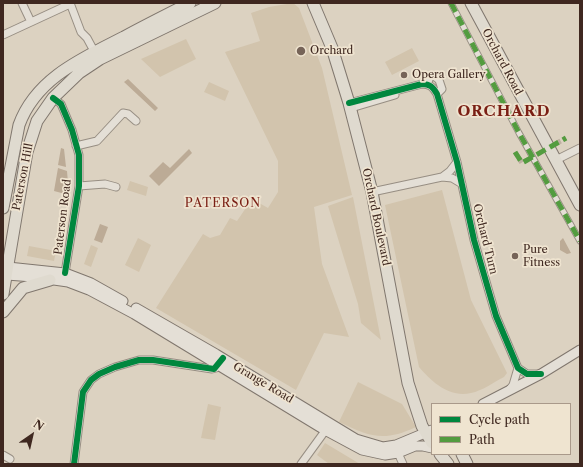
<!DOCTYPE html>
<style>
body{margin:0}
#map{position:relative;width:583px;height:467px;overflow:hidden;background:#dcd2c1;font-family:"Libre Caslon Text",serif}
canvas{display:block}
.frame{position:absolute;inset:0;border:4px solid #3f2820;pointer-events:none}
.legend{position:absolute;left:431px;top:403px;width:140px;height:52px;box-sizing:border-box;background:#efe4d0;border:1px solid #a9998a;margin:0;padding:5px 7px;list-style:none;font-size:12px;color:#3f2820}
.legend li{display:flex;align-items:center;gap:8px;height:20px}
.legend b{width:20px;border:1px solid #a9998a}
.north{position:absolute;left:12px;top:415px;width:40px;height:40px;-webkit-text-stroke:3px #efe4d0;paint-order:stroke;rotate:34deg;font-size:11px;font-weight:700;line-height:16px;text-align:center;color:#3f2820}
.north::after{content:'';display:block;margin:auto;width:14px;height:18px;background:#3f2820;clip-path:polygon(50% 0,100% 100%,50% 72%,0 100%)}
</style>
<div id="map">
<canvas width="583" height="467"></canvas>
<div class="frame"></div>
<ul class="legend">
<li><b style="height:5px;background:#00873e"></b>Cycle path</li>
<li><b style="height:5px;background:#539c3f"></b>Path</li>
</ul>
<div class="north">N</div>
</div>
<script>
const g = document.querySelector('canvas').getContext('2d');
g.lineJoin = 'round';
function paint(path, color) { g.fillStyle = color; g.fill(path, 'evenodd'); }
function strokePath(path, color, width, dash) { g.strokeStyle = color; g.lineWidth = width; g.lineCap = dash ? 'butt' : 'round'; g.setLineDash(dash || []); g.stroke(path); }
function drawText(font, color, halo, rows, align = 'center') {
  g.font = font + ' "Libre Caslon Text",serif'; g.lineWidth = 3.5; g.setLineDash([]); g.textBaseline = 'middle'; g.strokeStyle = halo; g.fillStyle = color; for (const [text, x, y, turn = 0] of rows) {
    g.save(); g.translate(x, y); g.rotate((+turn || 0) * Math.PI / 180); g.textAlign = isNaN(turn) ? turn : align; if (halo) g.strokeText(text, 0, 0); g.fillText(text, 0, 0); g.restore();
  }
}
paint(new Path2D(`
 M293,3L299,8L322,68L352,195L314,207L322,264L349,337L324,333L296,390L156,308L203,234L210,238L220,235L230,218L237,221L252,199L268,208L278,192V161L225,52L260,41L251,13L269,7Z
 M186,39L196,59L160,77L141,59Z
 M412,48L419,61L392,75L385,62Z
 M209,82L229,91L225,101L204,92Z
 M130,181L148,187L146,196L127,190Z
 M442,190L471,300L507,373L504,377C494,382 482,391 471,393C449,398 432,382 419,367L385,205Z
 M353,197L381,340L361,323L358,304L328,206Z
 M138,238L151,245L139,272L125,265Z
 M91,245L98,248L91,267L84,264Z
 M29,246L56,251L54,261L27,256Z
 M358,382L402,404L416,427C384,442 370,437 339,422Z
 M208,404L221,407L215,440L201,438Z
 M325,443L360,464H329L317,455Z`), '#d2c4ad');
paint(new Path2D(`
 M128,79L158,108L155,111L124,82Z
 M61,148L64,149L66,167L58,165Z
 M189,149L192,153L159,186L149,176L163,162L170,168Z
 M58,168L67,171L69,195L54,191Z
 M100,224L108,227L102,243L94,240Z
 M563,238L571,253L567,254L560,250V241Z`), '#bcab96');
strokePath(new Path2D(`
 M515,152L522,163L566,138`), '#bdb0a1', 5, [5, 2.5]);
const pedestrian = new Path2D(`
 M451,3L519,133L580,241`);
const minor = new Path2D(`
 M22,3L31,22
 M70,3L81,32L87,38L94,51
 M3,35L70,4
 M427,84L430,77L434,76L439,80L442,89L437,94
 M53,98L61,104L72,130L79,155V186L65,273
 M349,103L422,84C430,84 433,87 437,94L457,162L474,240L496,316L518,368L527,374H539
 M351,108L395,95
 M76,146L97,141L123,113L128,114L136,121
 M556,160L580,148
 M442,177L450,171L457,162
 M79,186L105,184L116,187
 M372,192L442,177L452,178L462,184
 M509,390L513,385L518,368
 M398,453L403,464
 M3,455L10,459
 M74,464L83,392L91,380L99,374L115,367L139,360H153L212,369L216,368L221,362
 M301,464L325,431`);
const secondary = new Path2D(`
 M8,267L65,273L91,283L123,301
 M7,275L33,277L68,282L89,290L134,314L323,429L362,450L385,455L398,453L415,446H423L432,448
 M136,308L216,354L356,439L383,447L396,445L432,430
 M483,404L541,374L580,350`);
const primary = new Path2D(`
 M313,3L332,48L349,103L372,192L408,383L422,426L432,443
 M471,3L580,205
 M3,208L19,125C36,78 83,58 124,37C146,25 168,14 190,3
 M3,294L27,152L37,121L53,98L79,73L100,59L215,3
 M3,312L23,288L50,280
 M440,454L448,464
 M462,454L467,464`);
strokePath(pedestrian, '#978e83', 7);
strokePath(minor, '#978e83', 9);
strokePath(secondary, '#80776e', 11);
strokePath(primary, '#80776e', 13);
strokePath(pedestrian, '#e4dfd6', 5);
strokePath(minor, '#e4dfd6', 7);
strokePath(secondary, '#e4dfd6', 9);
strokePath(primary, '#dfdacf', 11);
strokePath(new Path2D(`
 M451,3L519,133L580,241
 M515,152L522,163L566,138`), '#539c3f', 5, [10, 5]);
strokePath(new Path2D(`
 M53,98L61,104L72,130L79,155V186L65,273
 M349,103L422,84C430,84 433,87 437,94L457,162L474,240L496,316L518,368L527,374H541
 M74,464L83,392L91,380L99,374L115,367L139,360H153L214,369L223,358`), '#00873e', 6);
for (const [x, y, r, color] of [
 [301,51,5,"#766458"],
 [404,75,4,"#766458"],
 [515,256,4,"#766458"]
]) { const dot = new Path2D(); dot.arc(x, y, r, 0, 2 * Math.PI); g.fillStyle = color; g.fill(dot); strokePath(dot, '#efe4d0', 1.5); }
drawText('11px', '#3f2820', '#efe4d0', [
 ["Orchard",310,51],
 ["Opera Gallery",412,75],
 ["Pure",523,250],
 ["Fitness",523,263]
], 'left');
drawText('11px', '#3f2820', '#efe4d0', [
 ["Orchard Road",502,62,62],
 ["Paterson Hill",23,177,-79],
 ["Paterson Road",63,217,-83],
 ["Orchard Boulevard",376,217,78],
 ["Orchard Turn",485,239,76],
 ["Grange Road",263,383,31]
]);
g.letterSpacing = '1px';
drawText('12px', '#7a1f14', '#efe4d0', [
 ["PATERSON",223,204]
]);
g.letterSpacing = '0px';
g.letterSpacing = '1px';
drawText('bold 15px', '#7a1f14', '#efe4d0', [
 ["ORCHARD",504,112]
]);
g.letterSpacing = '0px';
</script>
